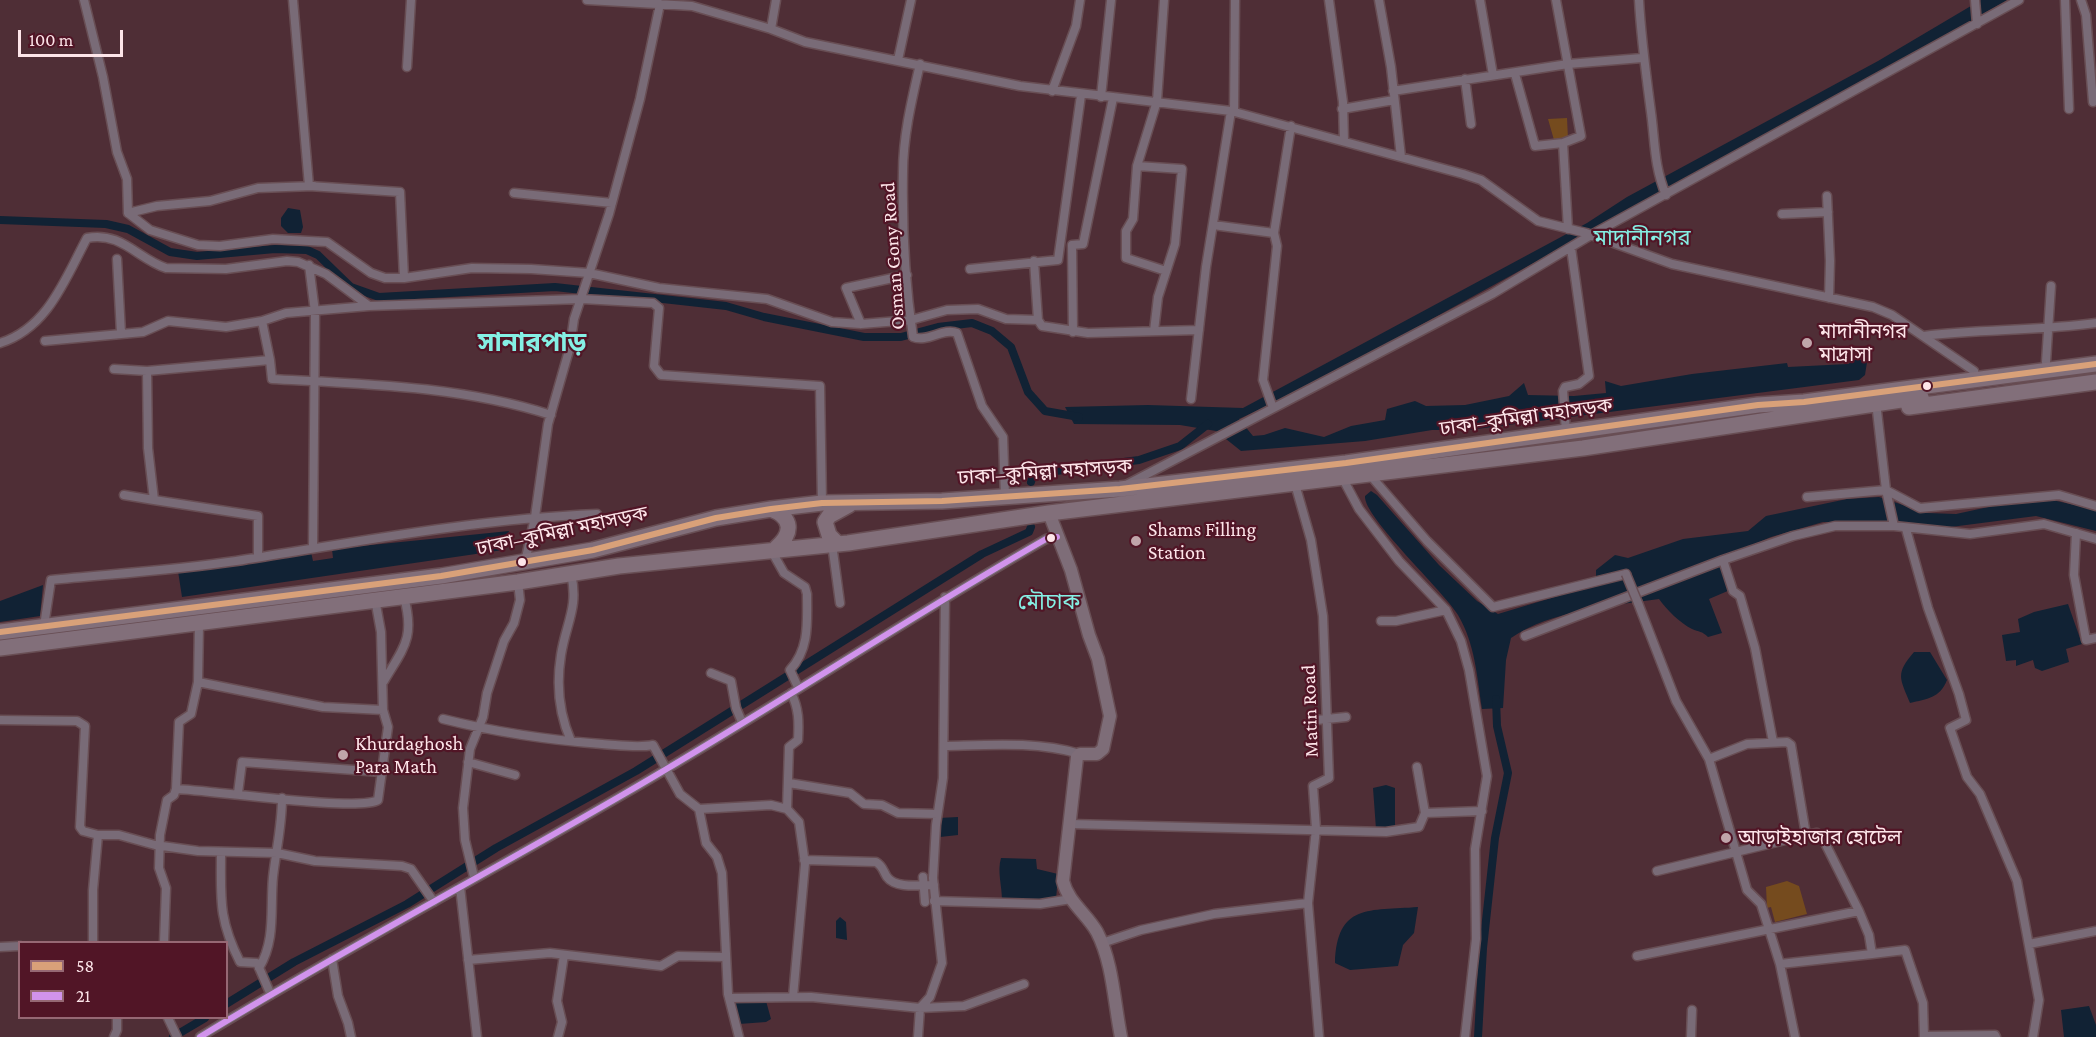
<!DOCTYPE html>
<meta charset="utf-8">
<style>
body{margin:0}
#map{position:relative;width:2096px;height:1037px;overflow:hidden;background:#4f2e36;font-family:"Crimson Pro",serif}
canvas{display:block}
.legend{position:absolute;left:18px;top:941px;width:210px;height:78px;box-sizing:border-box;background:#511526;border:2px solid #966874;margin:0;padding:8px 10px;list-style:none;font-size:18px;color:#fde5e9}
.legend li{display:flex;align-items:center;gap:12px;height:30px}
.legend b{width:30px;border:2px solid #966874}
.scale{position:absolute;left:18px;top:30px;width:105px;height:27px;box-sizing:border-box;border:3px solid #fde5e9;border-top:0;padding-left:8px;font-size:18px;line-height:21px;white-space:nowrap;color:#fde5e9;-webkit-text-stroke:4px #511526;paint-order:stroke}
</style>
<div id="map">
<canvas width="2096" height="1037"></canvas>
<ul class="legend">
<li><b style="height:8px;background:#d9a179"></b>58</li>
<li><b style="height:8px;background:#d193ec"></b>21</li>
</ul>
<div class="scale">100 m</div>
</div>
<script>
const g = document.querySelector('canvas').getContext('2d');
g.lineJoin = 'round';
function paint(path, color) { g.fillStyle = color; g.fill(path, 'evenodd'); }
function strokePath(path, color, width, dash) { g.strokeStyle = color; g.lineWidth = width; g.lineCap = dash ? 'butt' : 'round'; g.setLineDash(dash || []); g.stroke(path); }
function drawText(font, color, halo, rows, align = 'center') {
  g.font = font + ' "Crimson Pro","Noto Sans Bengali",serif'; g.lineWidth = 4.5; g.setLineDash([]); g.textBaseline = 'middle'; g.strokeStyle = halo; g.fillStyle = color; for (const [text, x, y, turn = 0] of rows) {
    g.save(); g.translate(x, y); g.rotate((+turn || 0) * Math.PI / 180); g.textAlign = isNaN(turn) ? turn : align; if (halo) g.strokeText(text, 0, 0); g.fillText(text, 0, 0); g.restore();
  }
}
paint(new Path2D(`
 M1567,118L1568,139L1554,140L1548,119Z
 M1787,881L1799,886L1807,914L1775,922L1771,907L1767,908L1766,887Z`), '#754b1e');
paint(new Path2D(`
 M1981,0H2007L1894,65L1308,387L1239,419L1253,436L1264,435L1285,428L1324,437L1351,426L1385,420L1387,409L1415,401L1426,406L1465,405L1509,396L1524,383L1528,395L1574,396L1606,393L1605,381L1621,386L1692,374L1787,363L1788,367L1848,364L1857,359L1867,362L1865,375L1859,380L1469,430H1432L1365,441L1241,451L1216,431L1180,425L1074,424L1065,407L1148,405L1243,408L1587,223L1627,197L1878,61Z
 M288,208L300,210L303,227L301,233H288L281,226V218Z
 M1371,491L1377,495L1439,565L1477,601L1498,614L1578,590L1596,581V570L1615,555L1628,558L1683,539L1748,531L1766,516L1847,499L1879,497L1927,513L1956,514L2007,503L2048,499L2096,510V531L2036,516L1935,529L1873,522H1823L1771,537L1721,558L1730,590L1709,599L1722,633L1708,637C1702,631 1699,632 1692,629C1680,623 1667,610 1659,599C1611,606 1552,610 1511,638L1506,660L1503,708L1482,709C1477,676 1475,644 1458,615C1444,591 1363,517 1365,496Z
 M509,531L503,550L182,597L178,571L311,552L313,561L333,558L332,549Z
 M43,585L40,616L0,622V601Z
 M2068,604L2082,644L2066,649L2069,662L2042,671L2035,668L2033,660L2016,666V660L2006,661L2002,635L2020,632L2018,619L2034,612Z
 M1914,652H1930L1947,680C1940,698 1927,699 1910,703C1900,678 1895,674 1914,652Z
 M1386,785L1395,788V828L1376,829L1373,788Z
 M958,817V835L940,837L939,818Z
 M1001,858L1036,859L1037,869L1058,874L1056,900H1002C1002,886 997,871 1001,858Z
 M1418,907L1414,933L1403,945L1398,966L1350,970L1335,963C1337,903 1369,911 1418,907Z
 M840,917L846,922L847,940L836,938V921Z
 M734,1000L766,1001L771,1019L766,1022L739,1024L733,1006Z
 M2089,1006L2096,1025V1037H2064L2061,1010Z`), '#112234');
strokePath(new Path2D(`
 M0,220L106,224L128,229L170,252L197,256L275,249L307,250L318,255L351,287L379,297L555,287L726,306L764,317L864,337H901L938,327L972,323L992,331L1011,347L1028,392L1045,411L1079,417
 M1031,482L1033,475L1048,472L1139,460L1180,446L1208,424
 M226,1004L294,962L407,904L496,848L636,771L982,554L1029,532L1031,527
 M173,1037L205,1018
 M1478,1037L1483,948L1495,838L1508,773L1497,726L1496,699`), '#112234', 8);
const street = new Path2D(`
 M84,0L103,77L117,152L127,179L128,213L150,230L198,245L220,246L273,239L327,242L371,273L385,278H404L472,268L531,269L589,273L659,288L767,299L832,322L861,324L911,320L947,310L978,309L1006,319L1038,320
 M293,0L309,186L400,192
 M587,0L692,6L771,29L805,42L1020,86L1231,111L1463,174L1481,180L1538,221L1586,233L1672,264L1873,307L1892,315L1974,371
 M1164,0L1157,101L1137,166L1133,219L1126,231V258L1166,271
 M1329,0L1343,102L1344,141
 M1379,0L1391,67L1401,157
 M1480,0L1493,75
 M1556,0L1581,136L1563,143L1568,229
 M1639,0C1641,38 1646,74 1651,112C1655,141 1654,167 1666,195
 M1975,0L1977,24
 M2065,0L2069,109
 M2081,0L2086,15L2093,102
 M771,29L776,0
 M898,60L911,0
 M920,64C912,99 903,136 903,172C902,226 905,283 913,337C927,343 944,327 957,333L982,406L1003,437L1005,496
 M407,67L411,0
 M1515,74L1535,146L1563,143
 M1465,79L1471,124
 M1052,91L1076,26L1080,0
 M1393,91L1568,64L1642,58
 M1101,97L1111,0
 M1342,109L1394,100
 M1234,112L1235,0
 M1137,166L1182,169L1175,244L1158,297L1154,331
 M400,192L404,278
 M514,193L612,203
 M1827,196L1830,261L1829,298
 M128,213L157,206L210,201L258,188L314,186
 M1782,214L1828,212
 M1213,225L1274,233
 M117,259L121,333
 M1034,261L1038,320L1042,326L1088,333L1199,330
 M309,265L315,312L313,547
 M970,269L1058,260L1081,95
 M262,321L270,360
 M861,324L846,288L907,275
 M1073,332L1072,245L1083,244L1113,98
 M1924,336C1981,329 2039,331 2096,323
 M45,341L143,332L168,321L226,327L262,321L286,313L369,306
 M0,343C48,328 65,279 87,238C121,231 138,259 166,268L226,269L287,261L298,262L326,274L369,306L582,299L653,303L659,308L654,366L661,375L820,386L822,503
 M2046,362L2051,286
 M114,369L147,371L270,360L272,379C365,384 461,386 551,415
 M147,371L148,448L154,500L258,516V557
 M1191,399L1206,267L1231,111
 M1273,408L1263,380L1277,246L1274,233L1291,126
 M1877,411L1886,490L1894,526
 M1566,432L1563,391L1565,387L1579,384L1589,376L1571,248
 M1370,475L1427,541L1493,607L1626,574
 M1343,479L1359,509L1399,561L1446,610L1461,641L1469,670L1487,776L1475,849L1476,939L1465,1037
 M1128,484L1492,294L1591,235L2019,0
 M1295,484L1311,540L1323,616L1329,778L1313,786L1316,829L1308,903L1319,1037
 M124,495L154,500
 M1807,497L1886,490L1920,508L2059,495L2096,506
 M1906,529L1928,608L1959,694L1966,720L1950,728L1967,777L1980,794L2017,881L2039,1000L2033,1037
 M2076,533L2074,575L2086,640L2096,638
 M832,544L840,603
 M771,550L784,573L805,587L807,594C807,622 810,648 790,670L798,687
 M1723,560L1733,591L1740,596L1755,648L1773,742
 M525,562L535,517L548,424L570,347L574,319L609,214L640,99L660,4
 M571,574C579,607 566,623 561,655C556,686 559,714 571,741
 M1638,603L1676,701L1709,759L1747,744L1787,742L1791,745L1806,835L1657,871
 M1381,621H1396L1446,610
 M44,626L51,580C112,574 175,570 236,561C356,542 476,519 597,514
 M1525,636L1723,560L1793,536L1835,526H1894L1970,534L2044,524L2096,539
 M711,673L731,681L736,708L742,722
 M384,681C404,647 415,638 404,597
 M198,682L323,707L383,710
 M443,719C495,732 548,740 602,744C619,745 637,748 653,745L680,794L699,809L706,843L717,857L722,873L728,994L739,1037
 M0,720L77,721L85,726L80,827L83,831L98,835L93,890V942
 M1317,720L1346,717
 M944,746C989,745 1036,741 1080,754
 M1709,759L1747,890L1761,904L1780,964L1795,1037
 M468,762L515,775
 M1417,767L1425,813
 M789,783L850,793L864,804L882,805L898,813L937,814
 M176,789C209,790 359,812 378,800L388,727L383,710L381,632L375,599
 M238,793L242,762L382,772
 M699,809L771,805L787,809L799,822L805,864L793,997
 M787,809L789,747L798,740C799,722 799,708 791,693
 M1070,824L1386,832L1419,827L1425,813L1482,811
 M98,835H119L155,845L198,851L277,853L315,861L402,866L411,869L434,902
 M1806,835L1817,833L1822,837L1859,911
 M221,852C221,898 218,919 240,962L257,963L271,995
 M804,860L876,862C883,866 883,871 887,877C896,889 920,885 934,885
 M474,877L465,840L463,808L470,749L483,717L487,693L504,641L514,623L520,600L518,582
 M923,877L925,902
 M460,887L477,1037
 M934,901L1040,904L1071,899
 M164,942L166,888L159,868L160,835L167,800L174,795L176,789L179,722L191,714L198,682L199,624
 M1102,943L1141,930L1214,914L1308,903
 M2029,944L2096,931
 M0,947L20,946
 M1637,956L1859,911L1869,935L1872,954L1905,950L1923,1003L1924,1036L1995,1035L1996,1037
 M332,959L338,996L348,1023L351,1037
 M468,960L550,953L661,966L678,956L726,957
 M1780,964L1872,954
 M259,968C276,940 270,909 273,877C276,850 282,826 282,798
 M729,998L811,997L920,1008L964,1006L1024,984
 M168,1018L177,1037
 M114,1037L117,1030V1018
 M200,1037C339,952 483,876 624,794C766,712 903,621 1046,539L1057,537
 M558,1037L562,1022L557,1001L564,955
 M918,1037L920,1008L930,997L942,963L933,878L936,825L943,778L945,597
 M1691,1037L1692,1010`);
const secondary = new Path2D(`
 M1049,513L1071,570L1089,635L1098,659L1110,716L1103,749L1097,754H1080L1077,757L1063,881C1068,902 1087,914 1097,932C1113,963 1114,1002 1121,1037`);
const highway = new Path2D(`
 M1909,407L2096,382
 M771,509C793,518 793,533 776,548
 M838,544L829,535L825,522L829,516L849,505
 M0,632L441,576L593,550L716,518L771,509L822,503L942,501L1120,489L1346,463L1758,405L1804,402L2096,364
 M0,648L518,582L619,566L848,543L1049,513L1583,448L1921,397`);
strokePath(street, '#684e54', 11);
strokePath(secondary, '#684e54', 15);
strokePath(highway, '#684e54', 18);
strokePath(street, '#796b77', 8);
strokePath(secondary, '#7e6d78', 12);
strokePath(highway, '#826f7a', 15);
const streetBridge = new Path2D(`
 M1626,574L1638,603`);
strokePath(streetBridge, '#684e54', 11, []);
strokePath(streetBridge, '#796b77', 8);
strokePath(new Path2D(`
 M0,632L441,576L593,550L716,518L771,509L822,503L942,501L1120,489L1346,463L1758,405L1804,402L2096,364`), '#d9a179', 6);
strokePath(new Path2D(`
 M200,1037C339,952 483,876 624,794C766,712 903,621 1046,539L1057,537`), '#d193ec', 6);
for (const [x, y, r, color] of [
 [1807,343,6,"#c0a5aa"],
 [1927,386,5,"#fde5e9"],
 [1051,538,5,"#fde5e9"],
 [1136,541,6,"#c0a5aa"],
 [522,562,5,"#fde5e9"],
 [343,755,6,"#c0a5aa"],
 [1726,838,6,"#c0a5aa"]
]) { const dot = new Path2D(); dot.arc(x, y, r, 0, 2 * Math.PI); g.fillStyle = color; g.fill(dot); strokePath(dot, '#511526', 2); }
drawText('20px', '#fde5e9', '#511526', [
 ["Osman Gony Road",893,256,-94],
 ["ঢাকা–কুমিল্লা মহাসড়ক",1526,417,-8],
 ["ঢাকা–কুমিল্লা মহাসড়ক",1045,472,-4],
 ["ঢাকা–কুমিল্লা মহাসড়ক",562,531,-12],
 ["Matin Road",1310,711,-92]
]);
drawText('20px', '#fde5e9', '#511526', [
 ["মাদানীনগর",1819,332],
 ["মাদ্রাসা",1819,355],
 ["Shams Filling",1148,530],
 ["Station",1148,553],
 ["Khurdaghosh",355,744],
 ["Para Math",355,767],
 ["আড়াইহাজার হোটেল",1738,838]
], 'left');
drawText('22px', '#85efe4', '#511526', [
 ["মাদানীনগর",1642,238],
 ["মৌচাক",1049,602]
]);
drawText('bold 26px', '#85efe4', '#511526', [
 ["সানারপাড়",532,343]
]);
</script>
